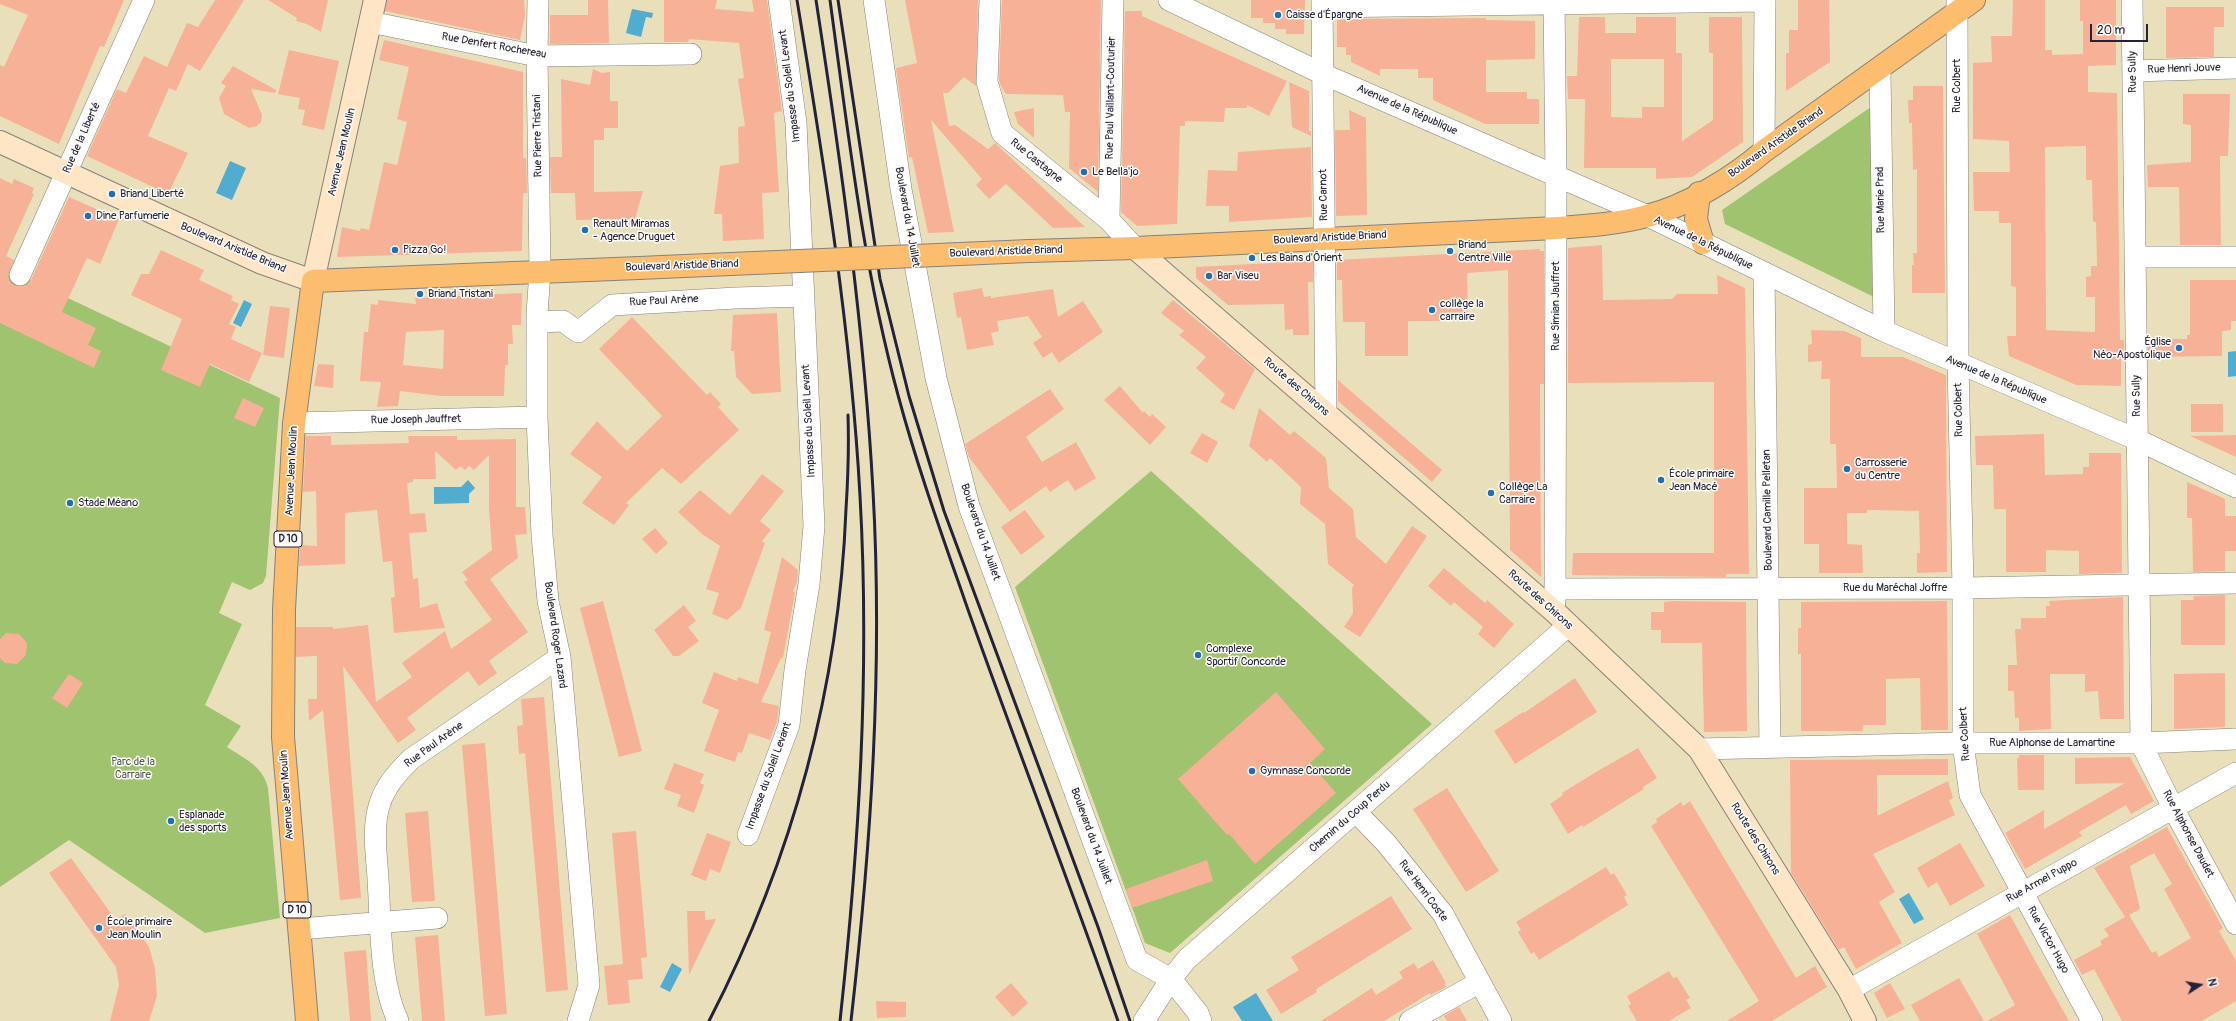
<!DOCTYPE html>
<meta charset="utf-8">
<style>
body{margin:0}
#map{position:relative;width:2236px;height:1021px;overflow:hidden;background:#e9e0bb;font-family:Pangolin,sans-serif}
canvas{display:block}
.north{position:absolute;left:2180px;top:965px;width:40px;height:40px;-webkit-text-stroke:3px #fdfcf7;paint-order:stroke;rotate:78deg;font-size:11px;font-weight:700;line-height:16px;text-align:center;color:#22223b}
.north::after{content:'';display:block;margin:auto;width:14px;height:18px;background:#22223b;clip-path:polygon(50% 0,100% 100%,50% 72%,0 100%)}
.scale{position:absolute;left:2090px;top:24px;width:58px;height:18px;box-sizing:border-box;border:2px solid #22223b;border-top:0;padding-left:5px;font-size:12px;line-height:14px;white-space:nowrap;color:#22223b;-webkit-text-stroke:3px #fdfcf7;paint-order:stroke}
</style>
<div id="map">
<canvas width="2236" height="1021"></canvas>
<div class="north">N</div>
<div class="scale">20 m</div>
</div>
<script>
const g = document.querySelector('canvas').getContext('2d');
g.lineJoin = 'round';
function paint(path, color) { g.fillStyle = color; g.fill(path, 'evenodd'); }
function strokePath(path, color, width, dash) { g.strokeStyle = color; g.lineWidth = width; g.lineCap = dash ? 'butt' : 'round'; g.setLineDash(dash || []); g.stroke(path); }
function drawText(font, color, halo, rows, align = 'center') {
  g.font = font + ' Pangolin,sans-serif'; g.lineWidth = 3; g.setLineDash([]); g.textBaseline = 'middle'; g.strokeStyle = halo; g.fillStyle = color; for (const [text, x, y, turn = 0] of rows) {
    g.save(); g.translate(x, y); g.rotate((+turn || 0) * Math.PI / 180); g.textAlign = isNaN(turn) ? turn : align; if (halo) g.strokeText(text, 0, 0); g.fillText(text, 0, 0); g.restore();
  }
}
paint(new Path2D(`
 M1873,108L1874,297L1725,224L1722,210L1868,109Z
 M0,266L280,398L266,576L263,583L250,590L232,582L219,613L242,624L205,705L241,726L227,747C245,759 263,766 268,788L280,918L205,933L69,840L0,887Z
 M1151,471L1432,724L1170,953L1145,943L1015,587Z`), '#9fc36e');
paint(new Path2D(`
 M632,9L653,13L652,18L646,17L641,37L626,33Z
 M230,161L246,168L232,200L216,193Z
 M244,300L252,304L241,327L233,323Z
 M2236,351V376L2228,377V352Z
 M468,480L475,488L469,494V503L434,504V487H461Z
 M1909,893L1924,919L1914,924L1899,899Z
 M672,963L682,969L670,992L660,987Z
 M1256,993L1273,1021H1242L1233,1007Z`), '#52acd0');
paint(new Path2D(`
 M0,0H124L104,47L100,46L59,144L0,116V65L4,67L28,15L0,4Z
 M215,0H244L200,71L188,64L176,91L169,88L148,136L188,153L168,194L87,156L117,89L126,93L144,56L167,67L187,23L198,27Z
 M268,0H328L321,32L307,24L296,21L297,18Z
 M387,0H524L525,15L520,40L385,11Z
 M588,0H608L609,43L550,44V15H588Z
 M664,0H717L715,9L754,12L752,0H767L782,111L774,113L779,192L762,193L764,239L723,241L722,214H714L720,166L739,163L738,127L745,126L738,79L744,78L739,43L689,39L688,42H664Z
 M905,0H978L976,86L964,77L948,93H943L949,126L955,125L988,149L995,143L1085,227L1053,228L1006,184L989,199L976,185L982,179L931,120L954,232L928,233L912,157L909,158L896,68L917,63Z
 M1002,0H1101L1098,192L1069,168L1070,112H1065L1063,95L1006,94L1001,86L999,80Z
 M1251,0H1305L1304,34H1286V29H1275V23H1263V18H1251Z
 M1798,0H1829L1830,62L1786,91V53H1789V30H1798Z
 M2013,0H2045V50H2052V55L2083,54V21H2080V0H2116V65L2088,66V92L2117,93L2120,340H2124V357H2121V386L2076,385L2009,356L2007,336H2016V287L2011,286V223H1999V211H1974L1973,172H2010L2009,141L1973,139V63L1992,62L1991,36H2012ZM2086,146V180H2092L2093,222H2096L2097,266H2091V276L2086,277V297H2095V332L2046,330L2045,147Z
 M2166,7H2224V27H2214V57L2166,58Z
 M1125,11H1142V16L1287,81L1269,116L1247,105V108H1225L1224,122L1185,121V126H1180L1177,224L1137,226L1121,212Z
 M1579,17H1605V33H1636V17H1676V53H1682V141L1713,120V53H1709V17H1742L1743,142L1692,177L1656,179V168H1584L1585,99H1568L1567,76H1577ZM1611,59H1664V107H1642V118L1611,117Z
 M1486,18V20L1535,21V59L1486,60V92H1527V99H1539V124H1485L1433,100V78H1418V69H1380V76L1351,62V55H1346V47H1337V19Z
 M384,40L523,72V158H526L527,193H523L522,251L337,257L342,227L360,231L361,228L369,230L384,162L397,165L407,122L397,119L409,67L379,60Z
 M289,50L339,61L324,130L302,125L305,110L298,109L300,98L278,94Z
 M233,66L276,90L275,93L251,89L262,115L261,122L257,126L249,128L224,114L219,98L226,86L221,83Z
 M593,69L602,73L610,72V101H618V128H604V140H594V192L643,191L635,219L576,220L575,193H551L550,157H562L561,79L590,85Z
 M1289,82L1309,91V131H1311V136L1292,127Z
 M1913,86H1943L1945,293H1912V265H1914L1913,253H1917V169L1913,170L1912,123H1909L1908,100H1913Z
 M2183,94H2230L2228,156H2220L2221,245H2180L2179,187H2148L2147,165L2191,162V125L2183,124Z
 M1034,108V138L1018,124L1014,112Z
 M1349,110L1366,118L1367,215L1336,216L1335,130H1350Z
 M1311,147L1312,217L1229,222V206H1206L1208,170L1237,171L1238,152Z
 M0,178L12,184L14,179L34,188L32,193L34,194L6,256L14,260L8,276L10,282L15,286L27,285L31,280L69,197L119,219L100,264L87,258L62,312L96,328L88,345L101,351L94,368L0,323Z
 M1602,245L1603,300L1672,299L1677,294H1718L1717,275L1745,288L1749,574H1726V577L1572,575L1573,553H1714V382L1568,383V248Z
 M1540,249V251H1544V384H1540L1541,577L1510,550L1508,270L1467,273L1468,321H1408V356H1365V322H1343L1342,280H1337V260Z
 M161,250L204,270L199,280L233,296L231,300L239,304L229,324L236,327L231,339L262,353L249,382L210,364L200,387L161,370L182,319L131,295L141,274H149Z
 M1309,261H1313V282H1308L1309,335H1293V329L1285,330L1284,304L1228,305L1196,278V267Z
 M2190,280H2236V321H2231V330L2222,331V356L2148,357V339H2187V335H2190Z
 M982,288L984,297L991,296V298L1053,289L1058,317L1083,301L1103,332L1059,363L1052,352L1043,358L1033,343L1042,337L1028,316L997,321L999,331L991,333L994,345L967,350L961,317L957,318L953,293Z
 M522,293L521,325H512L513,344H508V365H505L504,396H441L400,391L398,406L377,407L381,382L360,381L364,332H368L371,304L378,305V300L416,304L415,298ZM444,330L443,369L403,365L406,332Z
 M1173,300L1255,369L1234,410L1220,402L1225,394L1196,368L1206,357L1179,335L1184,331L1161,313Z
 M270,306L290,308L284,358L263,355Z
 M777,313L781,392L752,394L736,377L734,351H731L733,315Z
 M632,317L707,395L710,392L721,404L718,407L739,430L681,484L662,468L626,503L629,505L614,525L582,503L602,477L570,454L597,421L627,451L662,416L599,349Z
 M1811,330L1844,331L1861,338V357H1903L1946,375L1947,572L1917,573V553H1920L1919,511L1867,510V513H1847V544L1862,545L1863,573H1819V544H1804V488H1837L1836,444H1830V379H1821L1822,361L1808,362V345L1812,344Z
 M318,364L334,365L333,388L314,386Z
 M1338,380L1442,470L1432,482L1338,401Z
 M1120,386L1143,413L1144,411L1150,417L1152,414L1166,427L1150,445L1104,400Z
 M1050,389L1064,409L1026,437L1042,462L1076,442L1096,478L1075,491L1068,480L1050,492L1046,486L1010,512L969,457L965,444Z
 M243,398L264,408L255,427L234,418Z
 M2191,404H2223V432H2191Z
 M1259,408L1290,435L1294,431L1326,458L1329,488L1353,509L1356,537L1386,564L1412,526L1427,536L1360,637L1344,627L1353,613L1352,588L1354,585L1328,564L1325,524L1300,504L1301,487L1270,458L1267,462L1249,446Z
 M1202,433L1218,442L1207,463L1190,453Z
 M2044,434L2045,475L2083,474V467H2089V453H2121L2122,573L2079,574V551L2046,550V572H2006V509H1994L1993,465H1976L1975,436Z
 M2236,435V457L2190,436Z
 M306,436H331V445L409,443L408,436H457V440L516,439V507H525L527,534L515,535L518,558L490,579L528,632L489,661L497,673L479,686L468,671L407,718L416,730L398,743L343,666L361,898L340,900L323,710L309,721L308,699H317V656L296,657V627H333V629L368,625L376,702L412,677L402,663L445,631L451,649L492,620L464,582L468,580L462,572L492,550L489,509V455L474,470L469,466L465,470L460,466L456,470L435,451L436,479H413V482L407,483L410,514L425,513L427,532L409,533L413,579L418,578L420,608L437,603L445,628L394,633L391,598L395,597L392,561L383,562L377,510L345,513V564L299,566L300,545L317,546L316,491L303,492Z
 M762,474L784,491L760,521L771,530L762,541L765,543L741,608L727,620L712,614L719,593L706,589L720,546L702,534L678,512L700,490L730,515Z
 M2187,482L2225,499V516H2236V551H2225V571L2193,572L2192,518H2187Z
 M1025,510L1045,537L1021,555L1001,527Z
 M655,528L668,543L656,554L642,539Z
 M782,557L798,570L797,582L793,591L795,593L783,658H781L761,702L779,706L777,722L770,740L749,733L742,753L738,752L735,762L704,751L719,710L702,703L714,672L737,681L738,677L758,684L771,632L764,630Z
 M1444,568L1485,603L1487,600L1514,624L1494,648L1478,634L1483,627L1454,602L1451,606L1428,586Z
 M2225,595V645H2181V600H2194L2193,596Z
 M2123,597L2124,719H2100L2098,691L2085,692V674H2050L2051,729L2019,731V718H2015L2014,691H2008V665H2017L2015,629H2021V618H2046V606H2050L2049,601Z
 M603,601L642,751L619,757L580,608Z
 M1674,601L1746,602L1747,731L1704,732L1702,643H1661V630H1651V612H1664V602Z
 M1947,601L1948,730H1921L1920,678L1886,679V725H1863V731H1801V654H1798V628H1801V602Z
 M684,605L696,621L688,627L699,641L679,656H673L654,630Z
 M6,633L19,634L27,643L26,655L17,664L5,663L0,658V639Z
 M2225,673V727L2174,729V674Z
 M69,674L83,683L67,708L52,698Z
 M1575,678L1597,712L1515,764L1494,731L1523,712L1524,713Z
 M1276,692L1325,749L1310,763L1336,793L1255,864L1229,834L1227,835L1178,779Z
 M544,697L568,990L546,992L525,753L519,754L517,726L523,725L521,699Z
 M485,743L507,1014L485,1016L462,745Z
 M1638,748L1657,778L1643,787L1644,789L1583,827L1582,825L1568,834L1550,804L1563,795L1562,793L1596,772Z
 M2019,755H2044V790H2018L2017,758H2019Z
 M2130,757L2154,801L2131,814L2126,805L2079,832L2082,836L2025,869L2005,833L2044,810V829L2125,783L2075,784V758Z
 M1948,759V775H1877V816L1948,781L1953,798L1949,800L1955,815L1873,854L1895,892L1879,902L1902,943L1856,969L1844,947L1839,950L1791,873L1790,760Z
 M674,763L704,774L700,783L704,785L694,813L677,806L681,795L664,789Z
 M1447,788L1499,871L1466,892L1413,809Z
 M1690,801L1796,978L1815,966L1827,987L1772,1021H1727L1759,1001L1651,826L1657,822L1656,819L1681,802L1683,806Z
 M428,811L435,901L412,902L405,813Z
 M2167,827L2223,928L2219,931L2236,961V1001L2202,1021H2122L2094,969L2082,975L2074,960L2102,945L2100,941L2109,936L2104,929L2125,917L2094,868ZM2154,853L2172,884L2164,889L2191,938L2159,957L2156,951L2152,953L2129,915L2140,909L2130,866Z
 M636,831L647,957L641,958L643,979L628,980L630,1003L608,1005L604,966L623,964L612,833Z
 M707,833L731,842L720,873L710,869L706,881L691,875Z
 M1960,843L1985,886L1950,906L1937,882L1928,888L1917,868Z
 M71,858L116,920L125,914L149,947L155,968L157,996L149,1021H110L119,985L116,967L49,873Z
 M1207,860L1213,881L1132,908L1126,889Z
 M1606,867L1611,875L1614,873L1627,895L1624,897L1628,905L1539,960L1534,952L1531,954L1518,932L1521,930L1516,922Z
 M1391,896L1412,929L1318,988L1316,990L1317,992L1281,1014L1266,990L1299,970L1291,957Z
 M687,911H705V920L716,919L689,975Z
 M2010,915L2038,966L2069,1021H1987L2015,1005L1977,934Z
 M438,935L445,1021H422L415,937Z
 M366,950L371,1021H350L344,952Z
 M1433,960L1446,983L1445,984L1446,987L1431,995L1430,993L1384,1021H1321L1372,988L1376,995L1403,978L1399,972L1414,963L1418,969Z
 M1669,971L1673,978L1677,977L1690,998L1686,1000L1691,1008L1669,1021H1637L1628,1006L1631,1004L1627,996Z
 M1959,978L1984,1021H1920L1911,1005Z
 M1011,983L1028,1003L1013,1017L995,997Z
 M1890,983L1905,1009L1887,1018L1874,993Z
 M876,1001L906,1002V1017L877,1018Z
 M1459,1007L1467,1021H1447L1444,1016Z`), '#f7b196');
const street = new Path2D(`
 M538,0L537,56L540,271L537,314V417L542,535L548,601L560,657L589,985L578,1021
 M874,0L901,189L936,378L969,506L1137,960L1171,979L1198,1013L1201,1021
 M990,0L987,82L1002,133L1109,220L1135,248
 M1169,0L1323,74L1648,216L1884,331L2138,440L2236,487
 M1322,0L1326,414
 M1554,0L1556,176L1555,602
 M1957,0L1958,363L1963,588V743L1970,795L2092,1021
 M2132,0L2141,743L2173,808L2236,924
 M1322,7L1765,1
 M370,22L537,56L691,54
 M1880,70L1884,331
 M2133,71L2236,68
 M1764,151L1765,0
 M1109,220L1113,0
 M2135,257H2236
 M1764,273L1770,748
 M20,275L144,0
 M537,322L563,321L578,332L612,305L736,298L804,296
 M294,423L537,417
 M1555,589L1963,588L2236,583
 M1699,749L1963,743H2141L2236,739
 M1356,812L1386,843L1443,914L1501,1021
 M748,835L789,725L795,670L809,584L814,526L796,123L779,0
 M299,929L437,918
 M1849,990L2236,773
 M398,1021C379,980 381,924 378,879C377,859 373,836 377,815C381,791 394,776 411,759L560,657
 M1144,1021L1171,979L1187,959L1569,625
 M1410,1021L1480,982`);
const secondary = new Path2D(`
 M0,142L262,263L313,281L375,0
 M1135,248L1556,613L1699,749L1849,990L1865,1021`);
const primary = new Path2D(`
 M1699,193L1696,219L1703,243
 M1029,251L1135,248L1556,228C1586,226 1618,224 1647,216C1687,206 1734,177 1764,151L1974,0
 M307,1021L283,737L284,610L294,423L313,281L639,268`);
strokePath(street, '#86817b', 22);
strokePath(secondary, '#86817b', 24);
strokePath(primary, '#86817b', 24);
strokePath(street, '#fff', 21);
strokePath(secondary, '#fee5c5', 22);
strokePath(primary, '#fcbd6f', 22);
strokePath(new Path2D(`
 M797,0C824,164 851,330 860,496C870,672 859,846 840,1021
 M816,0C841,163 864,326 873,491C883,668 871,845 851,1021
 M830,0C848,132 863,266 898,395C917,466 942,535 966,604C1015,743 1069,881 1118,1021
 M838,0L880,279L909,396L944,511L1098,927L1130,1021
 M709,1021C791,862 839,689 846,509C848,478 849,446 848,415`), '#22223b', 3);
const primaryBridge = new Path2D(`
 M639,268L1029,251`);
strokePath(primaryBridge, '#86817b', 24, []);
strokePath(primaryBridge, '#fcbd6f', 22);
for (const [x, y, r, color] of [
 [1278,15,4,"#1f6fb2"],
 [1084,172,4,"#1f6fb2"],
 [112,194,4,"#1f6fb2"],
 [88,216,4,"#1f6fb2"],
 [585,230,4,"#1f6fb2"],
 [395,250,4,"#1f6fb2"],
 [1450,251,4,"#1f6fb2"],
 [1252,258,4,"#1f6fb2"],
 [1209,276,4,"#1f6fb2"],
 [420,294,4,"#1f6fb2"],
 [1432,310,4,"#1f6fb2"],
 [2179,348,4,"#1f6fb2"],
 [1847,469,4,"#1f6fb2"],
 [1661,480,4,"#1f6fb2"],
 [1491,493,4,"#1f6fb2"],
 [70,503,4,"#1f6fb2"],
 [1198,655,4,"#1f6fb2"],
 [1252,771,4,"#1f6fb2"],
 [171,821,4,"#1f6fb2"],
 [99,928,4,"#1f6fb2"]
]) { const dot = new Path2D(); dot.arc(x, y, r, 0, 2 * Math.PI); g.fillStyle = color; g.fill(dot); strokePath(dot, '#fdfcf7', 1.5); }
for (const [x, y, w] of [
 [288,539,28],
 [297,910,28]
]) { const box = new Path2D(); box.roundRect(x - w / 2, y - 8, w, 16, 3); g.fillStyle = '#fdfcf7'; g.fill(box); strokePath(box, '#22223b', 1); }
drawText('bold 10px', '#22223b', null, [
 ["D 10",288,539],
 ["D 10",297,910]
]);
drawText('11px', '#22223b', '#fdfcf7', [
 ["Caisse d'Épargne",1286,15],
 ["Le Bella'jo",1092,172],
 ["Briand Liberté",120,194],
 ["Dine Parfumerie",96,216],
 ["Renault Miramas",593,224],
 ["- Agence Druguet",593,237],
 ["Briand",1458,245],
 ["Centre Ville",1458,258],
 ["Pizza Go!",403,250],
 ["Les Bains d'Ôrient",1260,258],
 ["Bar Viseu",1217,276],
 ["Briand Tristani",428,294],
 ["collège la",1440,304],
 ["carraire",1440,317],
 ["Église",2171,342,"right"],
 ["Néo-Apostolique",2171,355,"right"],
 ["Carrosserie",1855,463],
 ["du Centre",1855,476],
 ["École primaire",1669,474],
 ["Jean Macé",1669,487],
 ["Collège La",1499,487],
 ["Carraire",1499,500],
 ["Stade Méano",78,503],
 ["Complexe",1206,649],
 ["Sportif Concorde",1206,662],
 ["Gymnase Concorde",1260,771],
 ["Esplanade",179,815],
 ["des sports",179,828],
 ["École primaire",107,922],
 ["Jean Moulin",107,935]
], 'left');
drawText('11px', '#22223b', '#fdfcf7', [
 ["Rue Denfert Rochereau",494,46,10],
 ["Rue Henri Jouve",2184,69,-2],
 ["Rue Sully",2133,72,-91],
 ["Impasse du Soleil Levant",790,86,-97],
 ["Rue Colbert",1957,86,-90],
 ["Rue Paul Vaillant-Couturier",1111,98,-89],
 ["Avenue de la République",1407,110,24],
 ["Rue Pierre Tristani",538,136,-91],
 ["Rue de la Liberté",82,138,-66],
 ["Boulevard Aristide Briand",1776,143,-35],
 ["Avenue Jean Moulin",342,152,-77],
 ["Rue Castagne",1036,161,39],
 ["Rue Carnot",1324,195,-91],
 ["Rue Marie Prad",1881,200,-91],
 ["Boulevard du 14 Juillet",907,217,80],
 ["Boulevard Aristide Briand",1330,238,-3],
 ["Avenue de la République",1703,243,26],
 ["Boulevard Aristide Briand",233,248,23],
 ["Boulevard Aristide Briand",1006,252,-2],
 ["Boulevard Aristide Briand",682,266,-2],
 ["Rue Paul Arène",664,301,-3],
 ["Rue Simian Jauffret",1556,306,-90],
 ["Avenue de la République",1996,380,23],
 ["Route des Chirons",1296,387,41],
 ["Rue Sully",2137,396,-91],
 ["Rue Colbert",1959,410,-91],
 ["Rue Joseph Jauffret",416,420,-1],
 ["Impasse du Soleil Levant",809,421,-93],
 ["Avenue Jean Moulin",292,471,-87],
 ["Boulevard Camille Pelletan",1768,510,-91],
 ["Boulevard du 14 Juillet",980,532,71],
 ["Rue du Maréchal Joffre",1895,588],
 ["Route des Chirons",1540,600,42],
 ["Boulevard Roger Lazard",555,635,82],
 ["Rue Colbert",1965,734,-93],
 ["Rue Alphonse de Lamartine",2052,743],
 ["Rue Paul Arène",434,745,-36],
 ["Impasse du Soleil Levant",769,776,-70],
 ["Avenue Jean Moulin",287,795,-94],
 ["Chemin du Coup Perdu",1350,817,-41],
 ["Rue Alphonse Daudet",2188,834,62],
 ["Boulevard du 14 Juillet",1091,836,70],
 ["Route des Chirons",1755,839,58],
 ["Rue Armel Puppo",2042,881,-29],
 ["Rue Henri Coste",1423,891,53],
 ["Rue Victor Hugo",2048,940,61]
]);
drawText('11px', '#4e5a4d', '#fdfcf7', [
 ["Parc de la",133,762],
 ["Carraire",133,775]
]);
</script>
